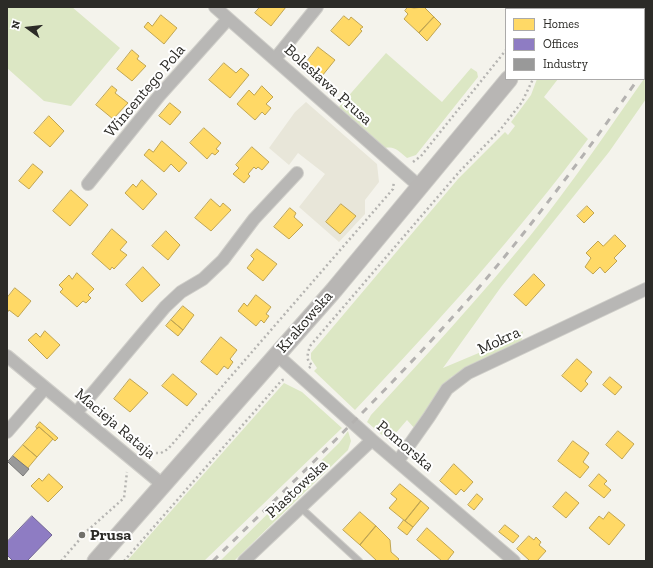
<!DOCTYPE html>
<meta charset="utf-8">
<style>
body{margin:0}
#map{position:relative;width:653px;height:568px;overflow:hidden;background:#f4f3ec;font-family:"Zilla Slab",serif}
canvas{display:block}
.frame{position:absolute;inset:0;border:8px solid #2c2b27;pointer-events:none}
.legend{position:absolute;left:505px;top:8px;width:140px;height:72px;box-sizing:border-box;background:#fff;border:1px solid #abaaa9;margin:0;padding:5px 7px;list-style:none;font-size:12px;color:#2c2b27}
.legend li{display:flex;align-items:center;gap:8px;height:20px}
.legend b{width:20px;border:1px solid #abaaa9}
.north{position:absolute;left:8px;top:8px;width:40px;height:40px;-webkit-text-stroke:3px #fff;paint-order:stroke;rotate:285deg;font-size:11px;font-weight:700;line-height:16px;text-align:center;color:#2c2b27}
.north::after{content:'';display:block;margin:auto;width:14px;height:18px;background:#2c2b27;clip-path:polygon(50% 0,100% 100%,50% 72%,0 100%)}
</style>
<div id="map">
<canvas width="653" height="568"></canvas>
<div class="frame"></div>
<ul class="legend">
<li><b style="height:11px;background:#ffd966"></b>Homes</li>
<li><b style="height:11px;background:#8e7cc3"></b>Offices</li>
<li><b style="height:11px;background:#999"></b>Industry</li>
</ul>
<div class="north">N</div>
</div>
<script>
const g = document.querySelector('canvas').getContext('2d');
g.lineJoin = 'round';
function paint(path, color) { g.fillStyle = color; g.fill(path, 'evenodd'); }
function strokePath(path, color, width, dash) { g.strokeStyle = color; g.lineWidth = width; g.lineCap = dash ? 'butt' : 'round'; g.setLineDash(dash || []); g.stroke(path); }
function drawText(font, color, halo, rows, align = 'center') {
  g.font = font + ' "Zilla Slab",serif'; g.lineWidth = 4; g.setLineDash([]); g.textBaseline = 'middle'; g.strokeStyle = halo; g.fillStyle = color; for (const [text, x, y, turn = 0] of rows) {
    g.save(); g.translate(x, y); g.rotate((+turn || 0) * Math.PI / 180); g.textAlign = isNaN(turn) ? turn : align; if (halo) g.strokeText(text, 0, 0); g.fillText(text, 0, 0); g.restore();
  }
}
paint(new Path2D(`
 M306,102L377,164L379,182L365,200V214L339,242L299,207L325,174L298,153L289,165L269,148L295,112Z`), '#e8e6d9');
paint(new Path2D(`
 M7,7H72L120,48L71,106L44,101L7,68Z
 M386,53L442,102L471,68L477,72L478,77L416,155L407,158C400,152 393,144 383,149L338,108Z
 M646,76V99L609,152L501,287L443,368L512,339L523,331L521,345L451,377L416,430L407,420L389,441L367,422L371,415C425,357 479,298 530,236C571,185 608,130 646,76Z
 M537,79H558L544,97L588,139C517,235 437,323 355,410L314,371L317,368L311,359V353L458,179L505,132L508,135L515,126L511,122L531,95Z
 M284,383L302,392L342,428L204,561H127Z
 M348,431L351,441L348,450L234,561H220L339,443Z`), '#dce7c4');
const homes = new Path2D(`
 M260,7H286L271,26L255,13Z
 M408,7L414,8L424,7L434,17L419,33L404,19L408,14L405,11Z
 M161,15L177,28L164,44L144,27L148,22L152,26Z
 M344,16L349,20L351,17L363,27L360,29L362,31L349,46L331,31Z
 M434,17L441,24L427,41L419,33Z
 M318,47L335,60L322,76L306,63Z
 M132,50L139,56L137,59L146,66L132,81L117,69Z
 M224,63L236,73L241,68L249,75L230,98L209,80Z
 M112,86L117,90L115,93L128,103L113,119L96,105Z
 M262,86L273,97L266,104L271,108L265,115L262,112L255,120L237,104L249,90L254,95Z
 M170,103L181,112L170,125L159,116Z
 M49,116L64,131L50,147L34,133Z
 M204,128L221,143L216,149L219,151L215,155L212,153L207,159L190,143Z
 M162,141L187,163L179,172L171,164L164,172L144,155L149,149L153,152Z
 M252,147L269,162L262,170L258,167L256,169L254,167L248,174L250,176L244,183L233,174L239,168L236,165Z
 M33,164L43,172L29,189L19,181Z
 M142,180L157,194L143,210L125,193L133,184L136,187Z
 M71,190L88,205L70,226L53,211Z
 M211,199L220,207L223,203L231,210L211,231L195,218Z
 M341,204L356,216L340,234L326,222Z
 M587,206L594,213L584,223L577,216Z
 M290,208L296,213L294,217L303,225L289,239L274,227Z
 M112,229L127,242L120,250L127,255L114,269L112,267L110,270L92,254Z
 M166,231L180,245L168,260L152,246Z
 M615,235L626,246L614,258L617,261L605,273L600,267L593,274L585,267L591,258L586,253L598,241L603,246Z
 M257,249L277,264L263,281L247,268L254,259L251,256Z
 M143,267L160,285L142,302L126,285Z
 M77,273L94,289L88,295L91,298L86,303L83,301L77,307L60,292L63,289L59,285L69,275L72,279Z
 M534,274L545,285L526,306L514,295Z
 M15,288L31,301L18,317L9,310L7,313V298Z
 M256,295L271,307L266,314L269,316L264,323L261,320L256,326L238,311L244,303L247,306Z
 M183,306L194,315L183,330L171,320Z
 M171,320L183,330L178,336L166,326Z
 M45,331L60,345L47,359L28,340L36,333L40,337Z
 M221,337L237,350L230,359L233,362L228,369L224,366L217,375L201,362Z
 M577,359L592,372L585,381L588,384L581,392L562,376Z
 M173,374L197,394L187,406L162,386Z
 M610,377L622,387L615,395L603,385Z
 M130,379L148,393L130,412L114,399Z
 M40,422L58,438L55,441L39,427L37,429L36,427Z
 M39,427L53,439L37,457L23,445Z
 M618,431L634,444L622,459L606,445Z
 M573,441L589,453L583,462L589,467L580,478L558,461Z
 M23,445L37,457L27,469L13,456Z
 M454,464L473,482L464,492L461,489L456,495L440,481Z
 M49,474L63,487L48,502L31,486L39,478L42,481Z
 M599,474L607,481L604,484L611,490L604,498L589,486Z
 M400,484L421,501L405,521L389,508L397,499L391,494Z
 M566,492L579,503L566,518L553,507Z
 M477,494L483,499L474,510L468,505Z
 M421,501L429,508L413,527L405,521Z
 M360,512L376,526L360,545L343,530Z
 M609,512L625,525L609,545L589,528L599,516L603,519Z
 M404,520L413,527L407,535L398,528Z
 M505,525L519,536L513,543L499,532Z
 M376,526L390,540L391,552L399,559L397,561H377L360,545Z
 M427,528L454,552L447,561H442L417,540Z
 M529,536L534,540L536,537L541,542L539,545L546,551L537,561H530L517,549Z`);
paint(homes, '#ffd966');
strokePath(homes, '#c0a553', 1);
const offices = new Path2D(`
 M32,516L52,535L27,561H13L7,555V542Z`);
paint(offices, '#8e7cc3');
strokePath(offices, '#716494', 1);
const industry = new Path2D(`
 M13,456L29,469L23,476L8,462Z`);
paint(industry, '#999');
strokePath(industry, '#787877', 1);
const lane = new Path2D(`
 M300,507L359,561`);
const street = new Path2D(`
 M215,7L419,186
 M275,59L317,7
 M88,184L159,96L228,19
 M277,355L372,440L514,561
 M7,356L163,485
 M76,413L165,307L181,292L203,279L223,260L254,219L297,173
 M7,432L45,388
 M398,461L429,417L447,389L468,373L646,289
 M244,561L372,440`);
const secondary = new Path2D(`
 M563,9L565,7
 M96,561L334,290L509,79`);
strokePath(lane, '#cfcec9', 8);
strokePath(street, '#cfcec9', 14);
strokePath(secondary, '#cfcec9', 19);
strokePath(new Path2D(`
 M538,9L540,7
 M587,9L588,7
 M413,162L421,156L506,50
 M309,368L312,365C305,360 308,353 310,346L460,171L500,130L522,102L533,79
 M146,453H161L168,449L393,189L394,181
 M61,561L87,531L124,498L127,472
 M124,561L282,380H285`), '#b5b4b1', 2.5, [2, 3]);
strokePath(lane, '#b8b7b5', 6);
strokePath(street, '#b8b7b5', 12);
strokePath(secondary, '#b8b6b4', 17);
strokePath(new Path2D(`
 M644,70L646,67
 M213,561C304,471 397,382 481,285C537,219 588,150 638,79`), '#b4b2b0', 3, [7, 7]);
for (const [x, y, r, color] of [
 [82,535,4,"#72716c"]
]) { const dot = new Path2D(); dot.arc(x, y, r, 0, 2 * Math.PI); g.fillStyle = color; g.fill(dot); strokePath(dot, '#fff', 1.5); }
drawText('16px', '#2c2b27', '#fff', [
 ["Bolesława Prusa",328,85,42],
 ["Wincentego Pola",145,91,-50],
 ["Krakowska",305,322,-49],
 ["Mokra",499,341,-25],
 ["Macieja Rataja",115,424,40],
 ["Pomorska",405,446,40],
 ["Piastowska",297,489,-43]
]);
drawText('bold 16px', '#2c2b27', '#fff', [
 ["Prusa",90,535]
], 'left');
</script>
